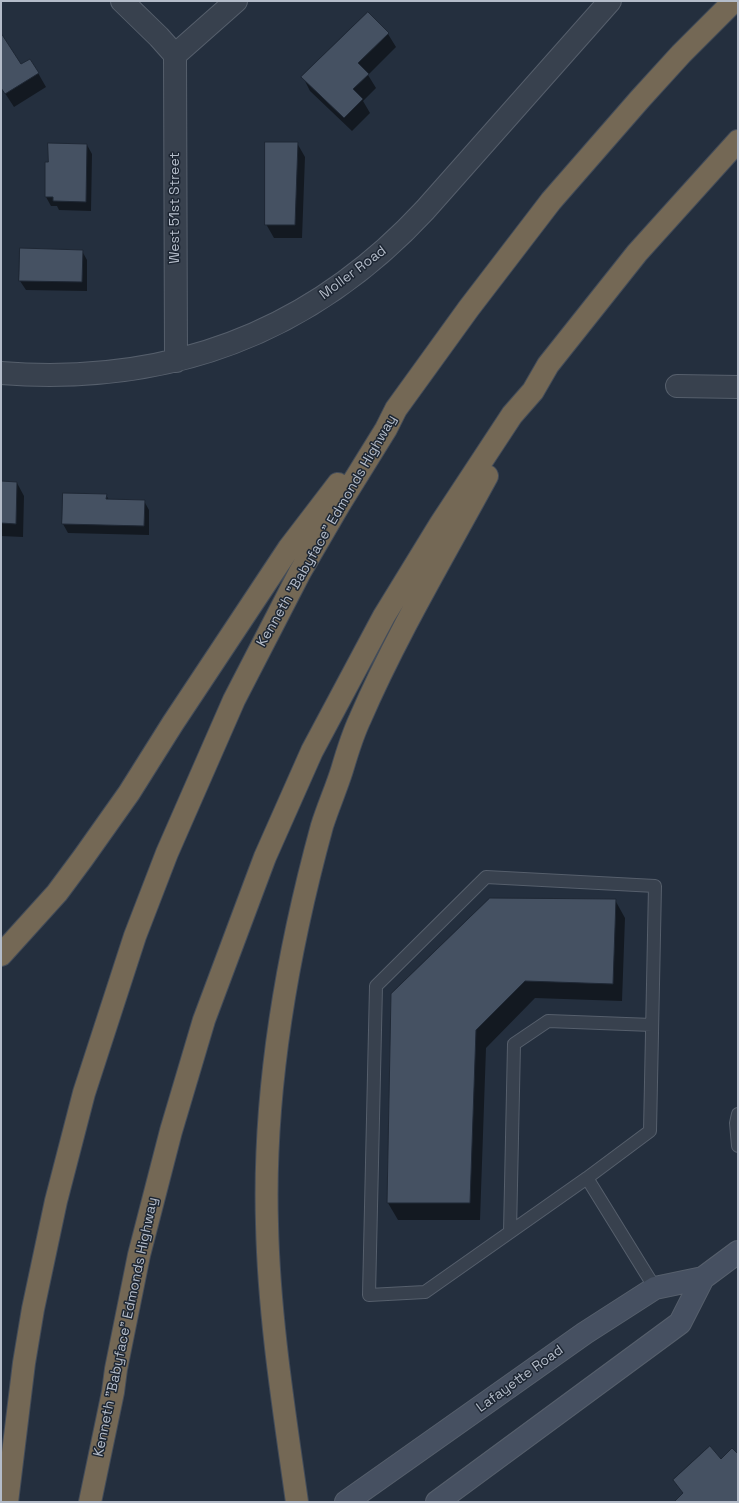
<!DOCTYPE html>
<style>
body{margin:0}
#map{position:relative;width:739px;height:1503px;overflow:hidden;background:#242f3e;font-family:"Space Grotesk",sans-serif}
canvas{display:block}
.frame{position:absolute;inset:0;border:2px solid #b4bcc9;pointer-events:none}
</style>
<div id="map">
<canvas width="739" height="1503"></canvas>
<div class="frame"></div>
</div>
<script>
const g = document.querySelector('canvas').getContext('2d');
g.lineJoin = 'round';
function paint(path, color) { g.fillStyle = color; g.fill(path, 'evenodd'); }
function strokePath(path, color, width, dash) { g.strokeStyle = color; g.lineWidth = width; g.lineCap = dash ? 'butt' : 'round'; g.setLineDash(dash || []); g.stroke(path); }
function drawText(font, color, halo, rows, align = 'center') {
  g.font = font + ' "Space Grotesk",sans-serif'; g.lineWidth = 3; g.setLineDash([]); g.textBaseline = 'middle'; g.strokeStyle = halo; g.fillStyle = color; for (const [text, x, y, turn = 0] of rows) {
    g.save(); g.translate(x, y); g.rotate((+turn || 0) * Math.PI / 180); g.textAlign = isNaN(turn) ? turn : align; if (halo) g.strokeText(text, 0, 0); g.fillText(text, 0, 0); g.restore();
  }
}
paint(new Path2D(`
 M388,34L396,47L368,75L376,88L363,101L370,113L352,131L310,91L303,77Z
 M1,35L21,66L38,73L46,87L14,107L1,87Z
 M297,143L305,157L302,238H274L266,224Z
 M87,145L92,154L91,211L59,210L57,206H51L46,197Z
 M82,251L87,260V291L26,290L20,281Z
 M1,482L17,483L24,496L23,537L1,536Z
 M64,494L106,495L109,500L144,501L149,510V535L68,533L63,524Z
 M615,900L625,918L622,1001L535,998L486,1048L480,1220H398L388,1203L392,995Z`), '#0007');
const building = new Path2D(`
 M368,12L389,33L358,63L369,74L353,89L363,99L344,118L301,77Z
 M1,33L21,64L30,59L39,73L5,94L1,88Z
 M265,142H298L295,225H265Z
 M48,143L87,144L86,202L53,201V197H45V162H48Z
 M20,248L83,250L82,282L19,281Z
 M1,481L17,482L16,524L1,523Z
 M63,493L107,494L106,499L145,500L144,526L62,524Z
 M490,898L616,899L613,984L525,981L476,1030L470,1203H387L391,994Z
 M710,1446L721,1459L732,1448L738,1454V1502H674L683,1493L673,1480Z`);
paint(building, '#455162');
strokePath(building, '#1f2835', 1);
const lane = new Path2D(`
 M738,1114L736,1123L738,1146
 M587,1178L425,1292L369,1295L376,986L486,877L655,886L650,1131L587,1178L655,1288
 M510,1232L514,1044L548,1021L652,1025`);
const street = new Path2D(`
 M122,1L159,37L175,55
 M175,55L176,361
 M175,55L236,1
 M1,373C168,386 311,333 425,210L610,1
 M677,386L738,387`);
const secondary = new Path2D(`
 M346,1502L585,1333L655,1288L703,1278
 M437,1502L680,1323L703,1278L738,1252`);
const highway = new Path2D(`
 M1,955L57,893L83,858L129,793L173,723L289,548L338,484
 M7,1502L24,1363L33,1309L56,1201L84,1093L135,936L167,853L234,700L300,572L339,505L386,429L396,409L469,308L551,201L640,99L681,54L734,1
 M90,1502L113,1392L116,1369L139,1255L171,1131L204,1020L253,889L265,857L312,751L384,616L441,523L512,415L533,391L548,365L637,253L738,141
 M297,1502C284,1410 269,1317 267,1224C263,1091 287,954 322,826C328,807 336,789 342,770C347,753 352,736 360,719C396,636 443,557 487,476`);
strokePath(lane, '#565f6c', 14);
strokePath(street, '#565f6c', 24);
strokePath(secondary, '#565f6c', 24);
strokePath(highway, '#434c59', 24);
strokePath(lane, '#38414e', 12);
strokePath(street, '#38414e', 22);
strokePath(secondary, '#465061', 22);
strokePath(highway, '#746855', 22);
drawText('14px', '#b4bcc9', '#1d2633', [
 ["West 51st Street",175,208,-90],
 ["Moller Road",353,273,-37],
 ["Kenneth \"Babyface\" Edmonds Highway",327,531,-60],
 ["Kenneth \"Babyface\" Edmonds Highway",126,1327,-78],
 ["Lafayette Road",520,1379,-36]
]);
</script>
